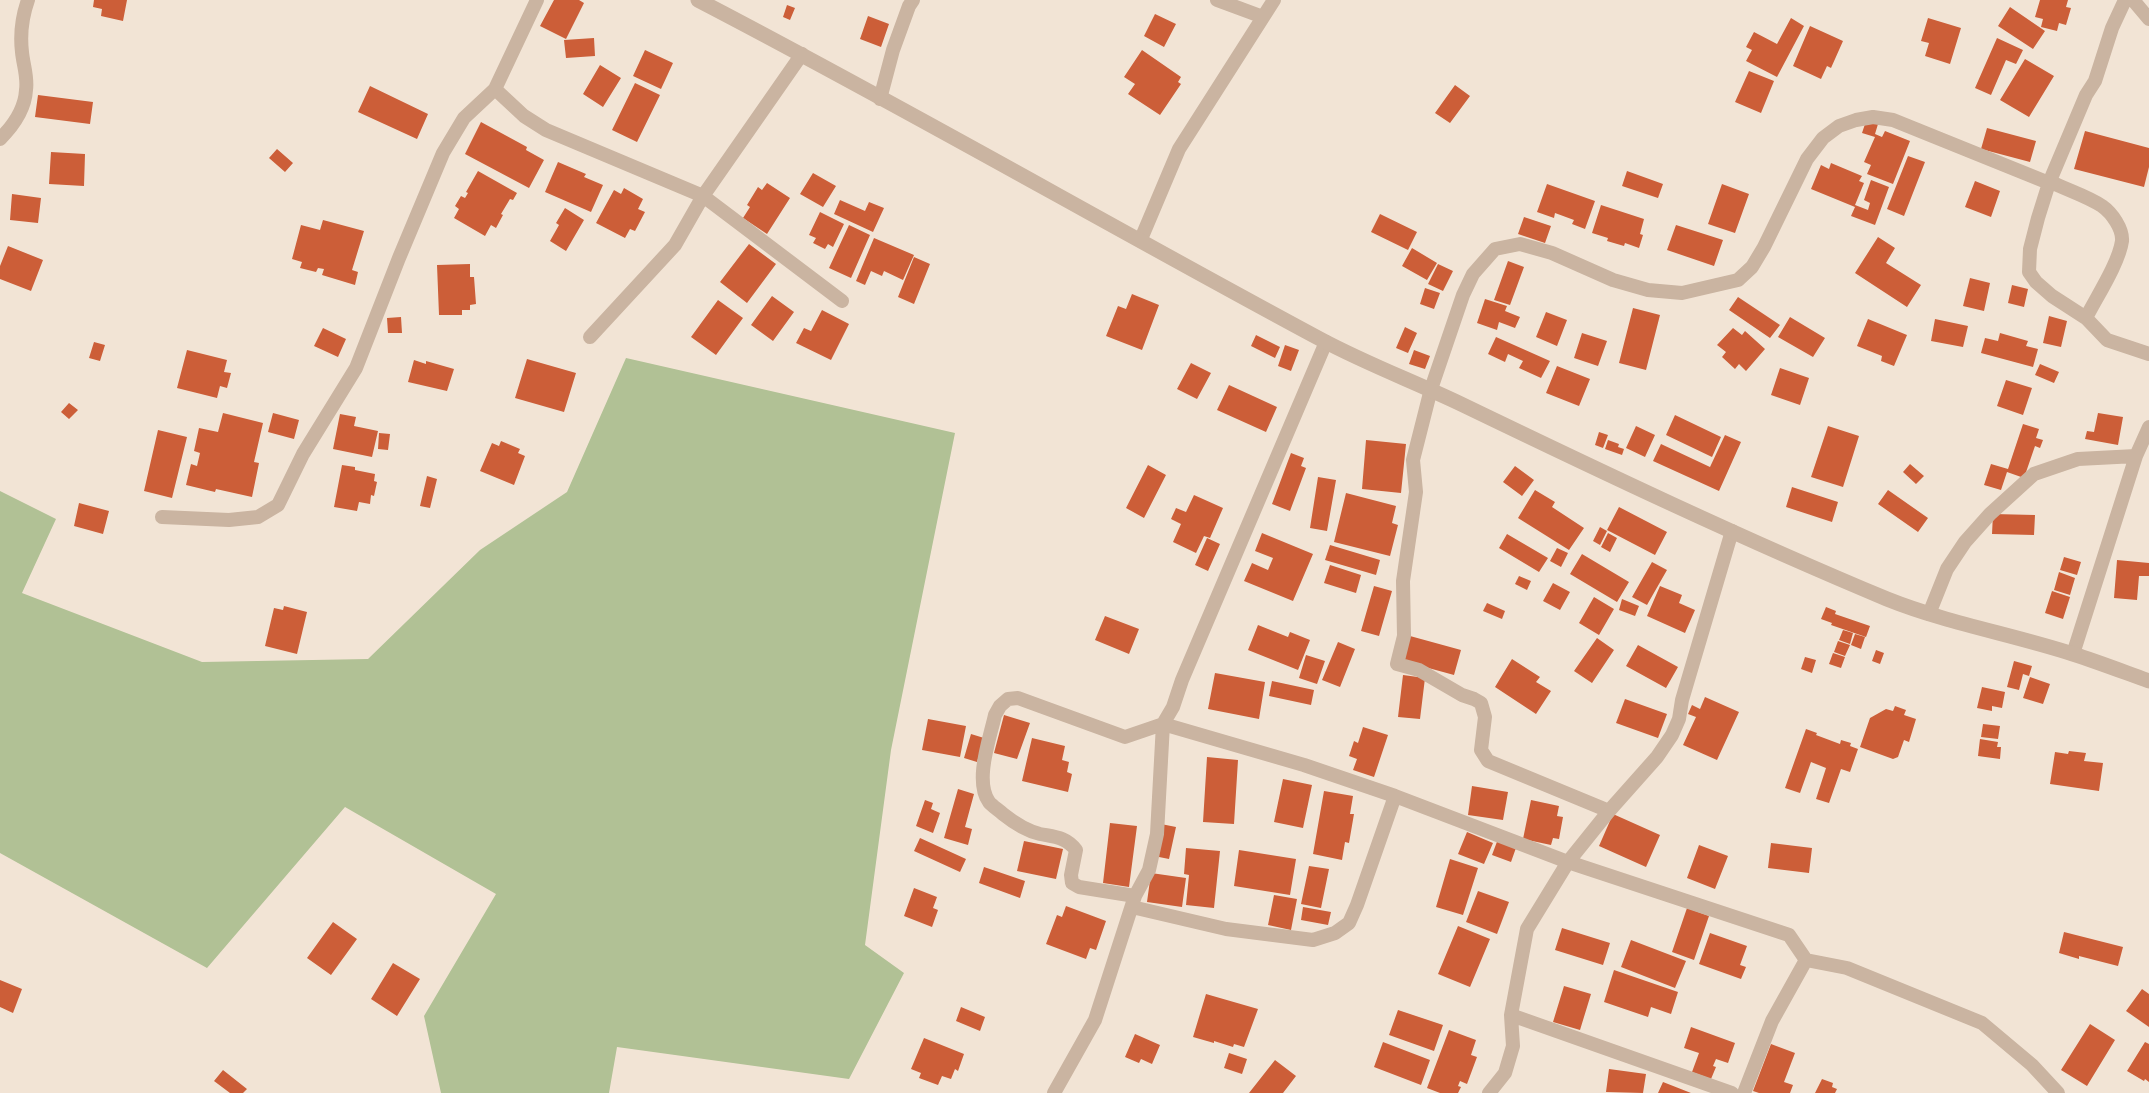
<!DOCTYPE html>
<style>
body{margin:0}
canvas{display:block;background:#f2e4d5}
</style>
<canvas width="2149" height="1093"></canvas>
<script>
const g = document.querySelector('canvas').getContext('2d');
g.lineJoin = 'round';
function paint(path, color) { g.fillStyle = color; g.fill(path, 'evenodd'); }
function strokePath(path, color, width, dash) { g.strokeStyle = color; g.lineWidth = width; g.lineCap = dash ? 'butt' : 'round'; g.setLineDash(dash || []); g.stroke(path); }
paint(new Path2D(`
 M626,358L955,433L891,750L865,945L904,973L849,1079L617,1047L609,1093H441L424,1016L496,894L345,807L207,968L0,853V491L56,519L22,593L202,662L368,659L480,550L567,492Z`), '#b1c195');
paint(new Path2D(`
 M94,0H127L123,21L101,16L102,9L93,7Z
 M554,0H579L584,3L566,39L540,26Z
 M2040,0H2068L2066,7L2071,8L2066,25L2059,23L2057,31L2041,27L2043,19L2035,17Z
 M787,5L795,8L790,20L783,17Z
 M2010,7L2045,31L2033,49L1998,26Z
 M1155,14L1176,24L1164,47L1144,36Z
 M868,16L889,24L881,47L860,39Z
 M1791,18L1804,26L1777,77L1746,61L1752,50L1746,47L1754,32L1777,44Z
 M1928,18L1961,28L1950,64L1925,56L1929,43L1921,41Z
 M1810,26L1843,41L1831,68L1827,66L1821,79L1793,66Z
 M594,38L595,56L566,58L564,40Z
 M1997,38L2023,50L2016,64L2006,60L1991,95L1975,88Z
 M645,50L673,63L661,89L633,76Z
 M1142,50L1181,77L1178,82L1181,84L1160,115L1128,94L1135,84L1124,77Z
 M2025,59L2054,76L2029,117L2000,100Z
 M600,65L621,78L603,107L583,94Z
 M1749,71L1774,81L1761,113L1735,102Z
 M635,83L660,95L637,142L612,130Z
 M1455,85L1470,96L1450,123L1435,113Z
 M370,86L428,114L417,139L358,112Z
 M38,95L93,102L90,124L35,117Z
 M1866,121L1878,124L1875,134L1882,137L1885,131L1910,141L1893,184L1867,174L1871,165L1864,162L1875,137L1862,133Z
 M481,122L527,147L526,150L544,160L529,188L465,154Z
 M1987,128L2036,141L2030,162L1981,149Z
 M2085,131L2149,148V167L2144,187L2074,169Z
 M277,149L293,163L285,172L269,158Z
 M51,152L85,154L84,186L49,184Z
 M1908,156L1925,162L1904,216L1887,209Z
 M558,162L586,174L584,177L603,185L591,212L545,192Z
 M1831,163L1862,176L1859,181L1864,183L1855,205L1868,210L1870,203L1864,200L1871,180L1889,187L1875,225L1851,216L1855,207L1811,189L1821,165L1829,169Z
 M478,171L517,193L513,200L510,199L501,214L503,215L496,228L491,225L485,236L454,218L459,209L455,206L461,196L465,198L468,193L466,192Z
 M1627,171L1663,184L1658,198L1622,186Z
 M813,173L836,186L823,207L800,194Z
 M1975,181L2000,191L1991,217L1965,207Z
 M767,183L790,198L767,234L743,218L750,207L747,205L758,187L762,190Z
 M1547,184L1595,201L1585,229L1572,224L1574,220L1555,213L1554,218L1537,212Z
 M1722,184L1749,194L1735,233L1708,224Z
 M624,188L643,199L638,209L645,212L635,231L630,229L625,238L596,223L614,190L621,194Z
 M12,194L41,198L38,223L10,220Z
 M840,200L865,211L869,202L884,208L873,232L834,214Z
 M1601,205L1644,219L1640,234L1643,235L1639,248L1625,243L1624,246L1607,241L1608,238L1592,233Z
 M565,208L584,220L566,251L550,241L559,225L556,223Z
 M820,212L844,224L833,247L828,244L825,249L813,243L816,238L809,235Z
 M1380,214L1417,232L1408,250L1371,232Z
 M1524,217L1551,226L1545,243L1518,234Z
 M323,220L364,231L352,270L358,272L355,285L322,275L324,269L318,268L316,272L300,268L302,262L292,259L301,225L320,230Z
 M849,225L870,235L851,278L829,268Z
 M1676,225L1723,240L1714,266L1667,250Z
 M1878,237L1895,248L1886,263L1921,285L1907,307L1855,273Z
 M874,238L914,255L903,280L884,271L882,276L871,271L865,285L856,281Z
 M749,244L776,264L747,303L720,282Z
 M8,246L43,260L31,291L0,279V266Z
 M1412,248L1437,263L1427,280L1402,266Z
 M914,257L930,264L914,304L898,297Z
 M1508,261L1524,267L1510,305L1494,300Z
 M470,264V277H474L476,304L470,305V310H462V315H439L437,265Z
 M1438,264L1453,271L1443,291L1428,284Z
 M1970,278L1990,283L1984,311L1963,306Z
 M2012,285L2028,289L2024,307L2008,303Z
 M1425,288L1440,293L1434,309L1420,304Z
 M1132,294L1159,305L1142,350L1106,336L1118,306L1126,309Z
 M772,296L794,312L773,341L751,325Z
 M1738,297L1780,325L1770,338L1729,310Z
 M1485,299L1507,306L1505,311L1520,317L1515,328L1499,322L1497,330L1477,323Z
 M718,300L743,318L716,355L691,337Z
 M1633,308L1660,315L1646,370L1619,363Z
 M822,310L849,324L831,360L796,343L804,328L811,331Z
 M1546,312L1567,320L1557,346L1536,337Z
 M2049,316L2067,321L2061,347L2043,343Z
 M401,317L402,333H388L387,318Z
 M1790,317L1825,338L1813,357L1778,337Z
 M1868,319L1907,335L1894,366L1881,361L1882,356L1857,346Z
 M1935,319L1968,326L1963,347L1931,341Z
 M1405,327L1417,333L1408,353L1396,348Z
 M323,328L346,339L338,357L314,346Z
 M1733,328L1742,335L1745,331L1765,349L1746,371L1739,364L1735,369L1722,357L1726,352L1717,345Z
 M1582,333L1607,341L1598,366L1574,358Z
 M2000,333L2028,341L2026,346L2038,349L2033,367L1981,353L1985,338L1998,341Z
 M1256,335L1280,347L1275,358L1251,346Z
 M1496,337L1550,361L1541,378L1519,368L1523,361L1508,354L1505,362L1488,354Z
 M94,342L105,345L100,361L89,358Z
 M1285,345L1299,350L1291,371L1278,366Z
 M187,350L227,360L224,372L231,373L227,388L220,386L217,398L177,388Z
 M1414,350L1430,356L1425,369L1409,364Z
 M527,359L576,373L564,412L515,398Z
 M414,360L426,364V361L454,369L447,391L408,382Z
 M1191,363L1211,373L1197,399L1177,389Z
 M2040,364L2059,372L2054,383L2035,375Z
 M1557,366L1590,379L1579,406L1546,393Z
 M1780,368L1809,378L1800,405L1771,395Z
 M2006,380L2032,388L2023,415L1997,406Z
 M1229,385L1277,407L1266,432L1217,410Z
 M69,403L78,410L69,419L61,412Z
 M223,413L263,423L254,462L259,463L252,497L216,489L215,492L186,485L191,464L197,466L200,453L194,451L199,428L218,432Z
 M273,413L299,420L294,439L268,432Z
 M2098,413L2123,417L2118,445L2085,439L2087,431L2094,432Z
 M340,414L356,417L354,426L378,431L372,457L333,449Z
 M1675,415L1721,437L1712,457L1666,435Z
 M2023,424L2039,429L2036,438L2043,440L2040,448L2035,446L2024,478L2007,472L2001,490L1984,485L1991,464L2008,469Z
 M1636,426L1655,435L1645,457L1626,448Z
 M1828,426L1859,436L1843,487L1811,477Z
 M158,430L187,437L172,498L144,491Z
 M1599,432L1608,435L1603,448L1595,445Z
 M379,433L390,434L388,450L378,449Z
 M1725,435L1741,442L1719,491L1653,461L1661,444L1710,467Z
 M1366,440L1406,444L1401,493L1362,489Z
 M1608,440L1619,444L1618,447L1624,449L1622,455L1605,449Z
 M501,441L520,449L518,453L525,456L514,485L480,471L492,443L499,446Z
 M1291,453L1304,458L1301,466L1306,468L1290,511L1272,504Z
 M1910,464L1924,476L1916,484L1903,472Z
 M342,465L355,467V470L375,474L374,481L377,482L374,496L371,495L370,504L359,502L357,511L334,507Z
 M1148,465L1166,475L1144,518L1126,508Z
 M1515,466L1534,480L1522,496L1503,482Z
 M427,476L437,479L430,508L420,506Z
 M1318,477L1336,480L1327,531L1310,528Z
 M1792,487L1838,502L1832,522L1786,507Z
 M1535,490L1555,502L1552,507L1584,528L1569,550L1518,518Z
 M1888,490L1928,518L1918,532L1878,504Z
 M1346,493L1396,506L1392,523L1398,525L1390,556L1334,542Z
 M1194,495L1223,508L1210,538L1204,536L1196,553L1173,542L1181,524L1171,519L1176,508L1186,512Z
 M79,503L109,511L103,534L74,526Z
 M1619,507L1667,532L1655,555L1607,530Z
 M1993,514L2035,515L2034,535L1992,534Z
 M1600,527L1607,531L1600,545L1593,541Z
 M1262,533L1313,554L1293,601L1244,581L1252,563L1268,570L1273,558L1255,551Z
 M1608,533L1617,538L1610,552L1601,547Z
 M1507,534L1548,558L1539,572L1499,548Z
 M1207,538L1220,544L1208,571L1195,565Z
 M1330,545L1380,560L1376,575L1325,560Z
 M1557,548L1568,553L1561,567L1550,561Z
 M1582,554L1629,582L1617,602L1570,574Z
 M2064,557L2081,562L2077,575L2060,570Z
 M2117,560L2149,563V576H2139L2137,600L2114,598Z
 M1652,562L1667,570L1647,605L1632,597Z
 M1330,565L1361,575L1356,593L1324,583Z
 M2059,572L2075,578L2070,595L2054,590Z
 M1519,576L1531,581L1527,590L1515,584Z
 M1553,583L1570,592L1560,610L1543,601Z
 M1374,586L1392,591L1379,636L1361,631Z
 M1660,586L1682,595L1679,603L1695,610L1685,633L1647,616Z
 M2052,591L2070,597L2063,619L2045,613Z
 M1594,597L1614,609L1599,635L1579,623Z
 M1622,599L1639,606L1635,616L1619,610Z
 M1487,603L1505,611L1502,619L1483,611Z
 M284,606L307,612L297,654L265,646L274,608L283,610Z
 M1826,607L1836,611L1835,614L1870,626L1866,637L1831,625L1832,623L1821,619Z
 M1105,616L1139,629L1129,654L1095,640Z
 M1258,625L1288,637L1290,632L1310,640L1298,670L1248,650Z
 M1843,630L1853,633L1850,644L1839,640Z
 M1855,634L1865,637L1861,649L1851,645Z
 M1410,636L1461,650L1454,675L1403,661Z
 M1597,638L1614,650L1592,683L1574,671Z
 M1838,641L1850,645L1845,656L1834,652Z
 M1338,642L1355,649L1340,687L1322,680Z
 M1638,645L1678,667L1666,688L1626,666Z
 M1876,650L1884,653L1880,664L1872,661Z
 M1833,653L1845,657L1841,668L1829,664Z
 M1306,655L1325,661L1317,684L1299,678Z
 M1805,657L1816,660L1812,673L1801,669Z
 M1512,659L1540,677L1536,682L1551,691L1536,714L1495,687Z
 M2014,661L2032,666L2029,676L2023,674L2019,690L2007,687Z
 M1215,673L1265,682L1259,719L1208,709Z
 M1403,675L1425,678L1420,719L1398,717Z
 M2030,677L2050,684L2043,704L2023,698Z
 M1272,681L1314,690L1311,705L1269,696Z
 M1982,687L2005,692L2002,708L1992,706V711L1977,708Z
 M1705,697L1739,712L1717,760L1683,745L1696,717L1688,714L1692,705L1700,709Z
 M1625,699L1667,714L1658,738L1616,723Z
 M1895,706L1906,710L1904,715L1916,719L1909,742L1904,740L1898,757L1893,759L1860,747L1870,718L1886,709L1893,711Z
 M1004,715L1030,723L1017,759L994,753Z
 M928,719L966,726L960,757L922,750Z
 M1983,724L2000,726L1998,739L1981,737Z
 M1363,727L1388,735L1374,777L1353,770L1357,759L1349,756L1354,741L1358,743Z
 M1806,729L1817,733L1816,735L1840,744L1841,740L1851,743L1850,746L1858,749L1850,772L1841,769L1829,803L1816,799L1826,768L1811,762L1800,793L1785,788Z
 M971,734L984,738L977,762L964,758Z
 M1032,738L1065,746L1062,760L1069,762L1067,772L1072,774L1068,792L1022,781Z
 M1980,739L1998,742L1997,747H2001L2000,759L1978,756Z
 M2069,751L2086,753L2084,761L2103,763L2099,791L2050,784L2055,752L2068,754Z
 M1207,757L1238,760L1234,824L1203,822Z
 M1283,779L1312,785L1303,828L1274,822Z
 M1472,786L1508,792L1503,820L1468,815Z
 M958,789L974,794L965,827L972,829L968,845L944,838Z
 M1324,791L1353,796L1350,814H1354L1349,843L1345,842L1342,860L1313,854Z
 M925,800L933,803L931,809L940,813L933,833L916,826Z
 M1531,800L1559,806L1557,816L1563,817L1559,839L1553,838L1551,845L1523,839Z
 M1613,814L1660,835L1646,867L1599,846Z
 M1110,823L1137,826L1129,887L1103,883Z
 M1161,824L1176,827L1169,859L1154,856Z
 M1467,832L1493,843L1484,864L1458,854Z
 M920,838L966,859L960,872L914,851Z
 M1498,839L1517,845L1511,862L1492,855Z
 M1024,841L1063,849L1056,879L1017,871Z
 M1771,843L1812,848L1809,873L1768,868Z
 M1699,845L1728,856L1715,889L1687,878Z
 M1186,848L1220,851L1214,908L1186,905L1189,875L1184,874Z
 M1239,850L1296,859L1290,895L1234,886Z
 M1450,859L1478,868L1463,915L1436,907Z
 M1309,866L1329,869L1321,908L1301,904Z
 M984,867L1025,881L1020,898L979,883Z
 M1151,873L1186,878L1182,907L1147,902Z
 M914,888L937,897L933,908L938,910L932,927L904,916Z
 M1478,891L1509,902L1497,934L1466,922Z
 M1274,895L1297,899L1291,930L1268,925Z
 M1066,906L1106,921L1096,950L1090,948L1086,959L1046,944L1057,915L1062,917Z
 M1303,907L1331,912L1328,925L1301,920Z
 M1687,908L1709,916L1694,960L1672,952Z
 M333,922L357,939L331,975L307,958Z
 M1458,926L1490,939L1470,987L1438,974Z
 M1562,928L1610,943L1603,965L1555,950Z
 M2064,932L2123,947L2118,966L2079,956V959L2059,953Z
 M1710,933L1747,946L1740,965L1746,967L1741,979L1699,964Z
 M1631,940L1686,961L1675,988L1621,967Z
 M393,963L420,979L397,1016L371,999Z
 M1614,970L1678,992L1671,1014L1651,1007L1648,1017L1604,1002Z
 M0,980L22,989L13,1013L0,1007Z
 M1564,986L1591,994L1580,1030L1553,1022Z
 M2142,989L2149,994V1027L2126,1011Z
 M1206,994L1258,1009L1244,1047L1234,1044L1233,1047L1214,1041V1043L1193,1037Z
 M961,1007L985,1017L980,1031L956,1021Z
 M1398,1010L1443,1025L1434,1051L1389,1035Z
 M2090,1024L2115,1040L2087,1086L2061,1070Z
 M1691,1027L1735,1043L1728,1063L1716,1059L1713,1066L1716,1067L1711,1079L1692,1072L1699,1053L1684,1048Z
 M1449,1030L1476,1040L1471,1055L1477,1057L1467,1084L1460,1081L1458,1086L1461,1087L1458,1093H1440L1427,1088Z
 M1135,1034L1160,1045L1152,1064L1141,1059L1139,1063L1125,1057Z
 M924,1038L964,1054L958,1071L955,1069L951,1079L942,1076L938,1085L919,1078L921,1073L911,1069Z
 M1383,1042L1430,1060L1421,1085L1374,1067Z
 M2145,1042L2149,1044V1082L2145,1079L2144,1081L2127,1071Z
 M1771,1044L1795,1053L1784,1082L1793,1085L1790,1093H1759L1753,1091Z
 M1229,1053L1247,1059L1242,1074L1224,1068Z
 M1275,1060L1296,1076L1283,1093H1249Z
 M1609,1069L1646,1074L1643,1093L1606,1092Z
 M223,1070L247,1089L243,1093H230L214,1081Z
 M1822,1079L1833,1083L1832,1087L1837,1089L1835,1093H1815Z
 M1663,1082L1691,1093H1658Z`), '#cc5e38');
strokePath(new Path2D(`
 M1217,0L1263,17
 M2125,0L2112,28L2095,81L2086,95L2049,183L2038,218L2030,249L2029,272L2036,282L2052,296L2086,318L2107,340L2149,354
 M2133,0L2149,19
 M495,89L524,116L546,130L703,196L842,301
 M880,99L893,50L909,6L913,0
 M0,139C13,126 25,109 26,90C28,77 23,64 22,52C20,35 22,17 28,0
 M2051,182C2067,190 2087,196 2102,206C2112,213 2123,229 2122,241C2119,263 2096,298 2086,318
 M1141,239L1179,149L1274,0
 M590,337L675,245L703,196L802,54
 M162,517L229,520L258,517L278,505L303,454L356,368L399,258L443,153L464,118L495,89L537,0
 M1929,614L1947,569L1965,542L1990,514L2034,474L2078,459L2136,456
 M2073,654L2136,456L2149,427
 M1609,811L1488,761L1481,750L1485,717L1481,703L1474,699L1462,695L1419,670L1397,664L1404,636L1403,581L1416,492L1413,460L1431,389L1463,295L1473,274L1495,249L1520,244L1552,253L1613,280L1648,290L1682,293L1738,280L1752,267L1764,247L1807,159L1823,138L1839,126L1856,120L1873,117L1893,120L2049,183
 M1135,896L1079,887L1072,883L1071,875L1076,850C1066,837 1055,837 1040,834C1027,831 1013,822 1003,814C999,810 992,806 989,802C974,781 990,738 995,715L1000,706L1008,699L1018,698L1125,737L1163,724L1304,765L1395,796L1568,862L1789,935L1806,960L1772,1021L1744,1093
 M1132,907L1226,929L1313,940L1335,933L1349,923L1357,905L1395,796
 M1806,960L1847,968L1982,1023L2032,1065L2058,1093
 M1511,1015L1732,1093
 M1054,1093L1095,1020L1135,896L1149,870L1157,834L1163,724L1173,707L1182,680L1326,342
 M1489,1093L1505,1073L1513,1046L1511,1015L1527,929L1568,862L1609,811L1657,757L1672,735L1679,719L1682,700L1732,531`), '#cab4a1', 14);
strokePath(new Path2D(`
 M698,0C908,109 1113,228 1322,340C1367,364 1415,382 1461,404C1602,472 1743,539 1887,599C1947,623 2011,634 2073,654C2098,662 2124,672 2149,681`), '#cab4a1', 15);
</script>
